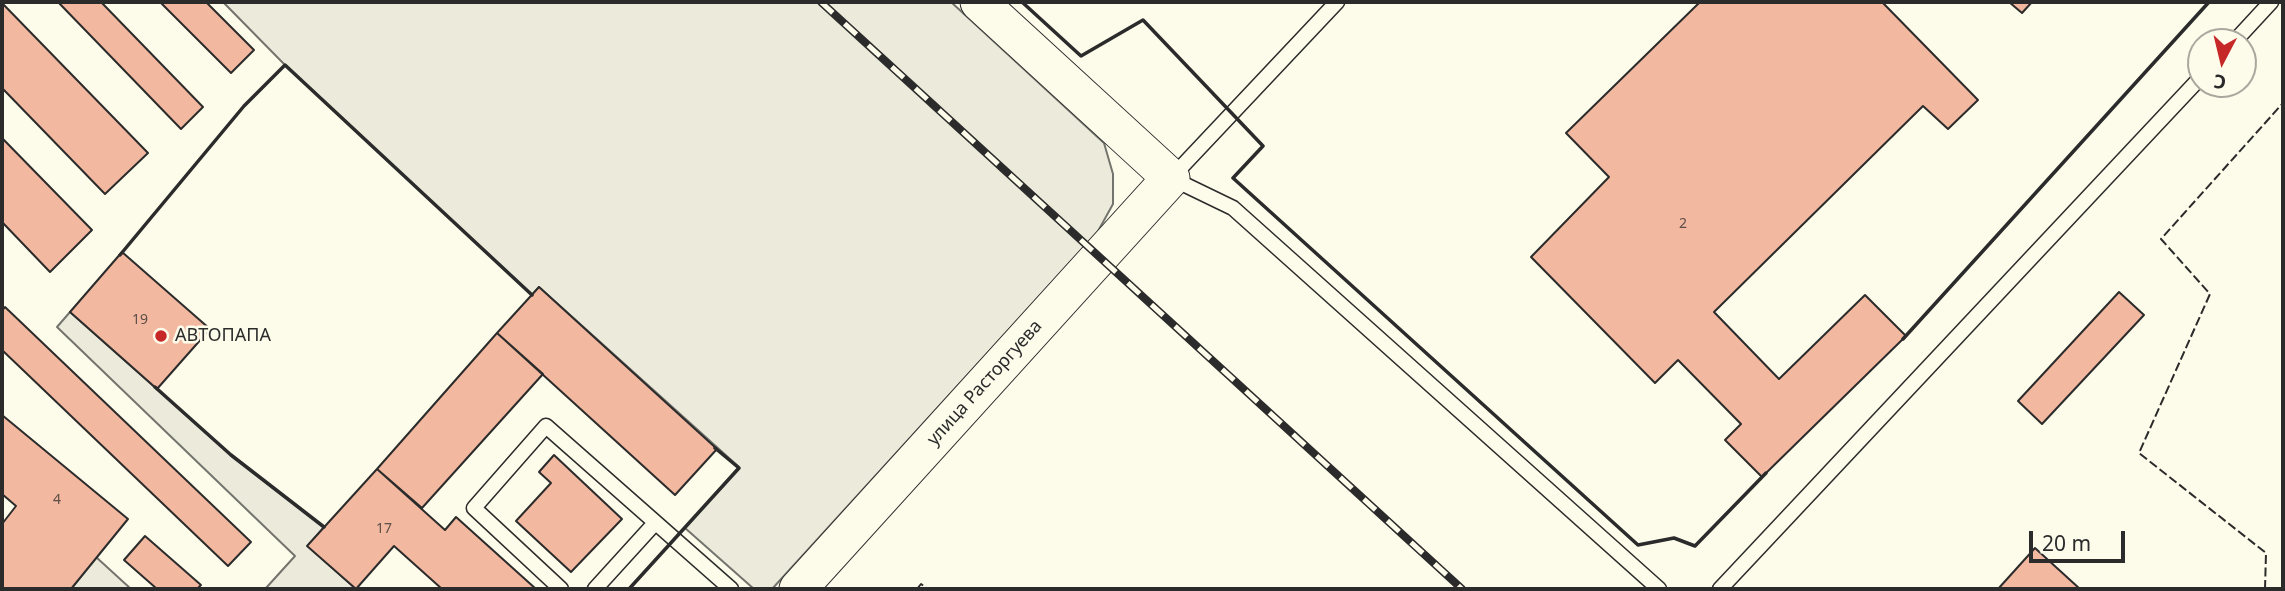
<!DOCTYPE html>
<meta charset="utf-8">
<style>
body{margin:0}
#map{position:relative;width:2285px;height:591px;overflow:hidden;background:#fdfbea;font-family:"Noto Sans",sans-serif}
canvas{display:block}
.frame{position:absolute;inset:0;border:4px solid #2b2b2b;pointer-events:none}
.north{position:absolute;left:2187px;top:28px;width:70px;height:70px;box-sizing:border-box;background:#fdfbea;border:2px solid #a9a89e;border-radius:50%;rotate:187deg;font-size:19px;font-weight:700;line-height:28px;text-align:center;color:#2b2b2b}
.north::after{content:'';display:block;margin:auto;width:24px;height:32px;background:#c62828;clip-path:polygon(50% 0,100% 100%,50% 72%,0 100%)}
.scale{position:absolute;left:2029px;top:531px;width:96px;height:32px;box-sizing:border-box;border:4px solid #2b2b2b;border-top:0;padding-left:9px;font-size:21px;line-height:24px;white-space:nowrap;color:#2b2b2b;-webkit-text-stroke:5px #fdfbea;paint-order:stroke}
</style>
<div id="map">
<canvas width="2285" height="591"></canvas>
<div class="frame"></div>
<div class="north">С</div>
<div class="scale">20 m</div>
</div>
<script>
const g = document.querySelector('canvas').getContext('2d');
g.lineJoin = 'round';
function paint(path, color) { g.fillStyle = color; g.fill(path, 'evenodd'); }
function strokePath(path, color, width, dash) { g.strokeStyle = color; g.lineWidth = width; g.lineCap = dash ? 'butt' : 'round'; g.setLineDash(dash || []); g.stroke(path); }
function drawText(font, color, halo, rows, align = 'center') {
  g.font = font + ' "Noto Sans",sans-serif'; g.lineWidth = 5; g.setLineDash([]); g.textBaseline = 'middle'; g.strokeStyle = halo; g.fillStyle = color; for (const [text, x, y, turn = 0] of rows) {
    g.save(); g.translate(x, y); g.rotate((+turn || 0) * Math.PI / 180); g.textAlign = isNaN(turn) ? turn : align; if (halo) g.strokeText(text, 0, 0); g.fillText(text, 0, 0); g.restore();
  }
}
const green = new Path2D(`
 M223,2H951L1104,143L1113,174V204L1097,233L772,589H754L685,528L739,467L539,287L532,295L285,65Z
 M70,312L231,455L324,527L308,546L356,589L266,588L295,556L57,327Z
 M96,557L131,589H71Z`);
paint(green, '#ecebdb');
strokePath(green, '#74746e', 2);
const building = new Path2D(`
 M58,2H101L203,107L181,129Z
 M160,2H206L254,50L231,73Z
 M1700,2H1882L1978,100L1948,129L1923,106L1714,312L1779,379L1865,295L1906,336L1762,477L1725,440L1741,424L1678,360L1655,383L1531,257L1609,177L1566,133Z
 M2009,2H2032L2022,13Z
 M2,3L148,153L105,194L2,88Z
 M2,138L92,230L50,272L2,222Z
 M122,252L210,329L157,389L70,312Z
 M539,287L717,449L675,495L497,333Z
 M2119,292L2144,315L2042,424L2018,401Z
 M5,307L251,542L228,566L2,350V311Z
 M497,333L543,374L422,508L377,469Z
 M2,415L128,519L71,589H2V524L16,506L2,494Z
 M554,455L622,519L571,572L516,521L551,483L539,472Z
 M377,469L445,530L456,517L536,589H442L394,546L356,589L307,546Z
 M145,536L201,585L197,589H157L124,560Z
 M2035,548L2080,589H1998Z`);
paint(building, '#f2b8a0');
strokePath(building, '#2b2b2b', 2);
const service = new Path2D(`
 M1337,2L1171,178L1233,208L1659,589
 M2234,42L2271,2
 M561,589L474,508L546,426L731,589
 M595,589L655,523
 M1720,589L2201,77`);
const tertiary = new Path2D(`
 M798,589L1171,178L979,2`);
strokePath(service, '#2b2b2b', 17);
strokePath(tertiary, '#2b2b2b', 39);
strokePath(service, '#fdfbea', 14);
strokePath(tertiary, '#fdfbea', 37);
const rail = new Path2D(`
 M821,2L1462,589`);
strokePath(rail, '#2b2b2b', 8);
strokePath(rail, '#fdfbea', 5, [16]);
strokePath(new Path2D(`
 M917,589L921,584L928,589
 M2265,589L2266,553L2139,453L2210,294L2161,239L2283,103`), '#2b2b2b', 2, [9, 3.5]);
strokePath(new Path2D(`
 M1022,2L1081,56L1143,20L1263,146L1233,178L1638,545L1674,538L1695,546L1766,473
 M120,255L244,106L285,65L532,295
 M1903,339L2209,2
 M155,387L231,455L324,527
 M629,589L739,468L715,448`), '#2b2b2b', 3.5);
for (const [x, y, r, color] of [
 [161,336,7,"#c62828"]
]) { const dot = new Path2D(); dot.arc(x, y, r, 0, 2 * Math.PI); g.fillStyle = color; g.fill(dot); strokePath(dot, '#fdfbea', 2.5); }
drawText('14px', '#5d4e48', null, [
 ["2",1683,224],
 ["19",140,320],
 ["4",57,500],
 ["17",384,529]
]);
drawText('18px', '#2b2b2b', '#fdfbea', [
 ["АВТОПАПА",175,336]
], 'left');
drawText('18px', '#2b2b2b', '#fdfbea', [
 ["улица Расторгуева",985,383,-48]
]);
</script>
